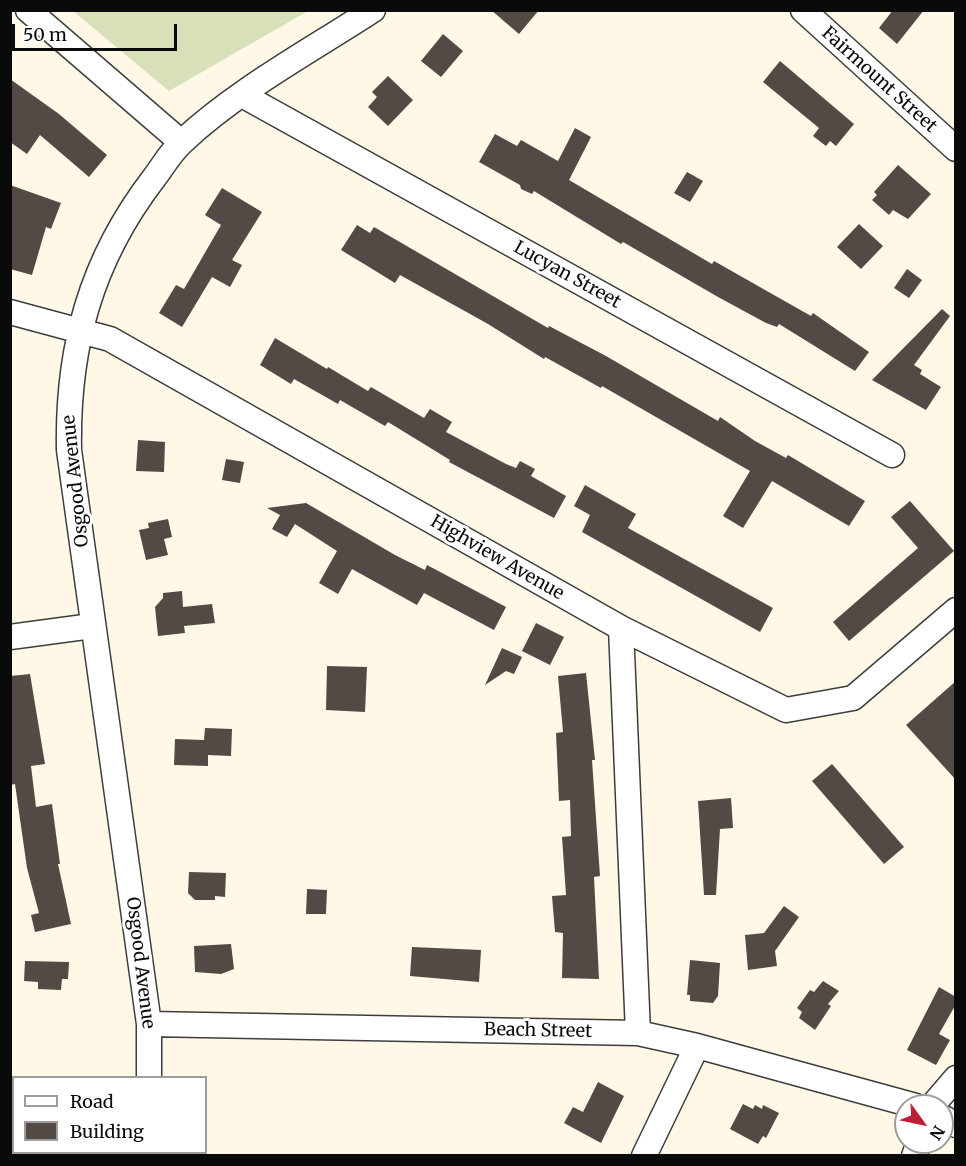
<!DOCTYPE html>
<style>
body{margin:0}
#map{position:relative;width:966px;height:1166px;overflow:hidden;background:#fff8e7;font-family:Merriweather,serif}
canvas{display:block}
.frame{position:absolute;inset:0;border:12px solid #0a0a0a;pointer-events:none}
.legend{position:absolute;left:12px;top:1076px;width:195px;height:78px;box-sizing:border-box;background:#fff;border:2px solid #9d9d9d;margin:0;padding:8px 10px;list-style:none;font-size:18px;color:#0a0a0a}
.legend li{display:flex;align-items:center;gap:12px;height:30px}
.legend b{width:30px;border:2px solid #9d9d9d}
.north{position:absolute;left:894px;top:1094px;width:60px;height:60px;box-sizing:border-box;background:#fff;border:2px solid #9d9d9d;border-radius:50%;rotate:123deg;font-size:16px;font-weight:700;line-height:24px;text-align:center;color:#0a0a0a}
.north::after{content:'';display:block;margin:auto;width:21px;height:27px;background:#be1f36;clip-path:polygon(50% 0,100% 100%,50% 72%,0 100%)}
.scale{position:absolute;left:12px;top:24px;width:165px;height:27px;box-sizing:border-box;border:3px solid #0a0a0a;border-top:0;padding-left:8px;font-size:18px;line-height:21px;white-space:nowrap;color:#0a0a0a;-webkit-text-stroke:4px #fff;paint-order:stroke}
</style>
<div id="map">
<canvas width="966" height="1166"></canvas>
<div class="frame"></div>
<ul class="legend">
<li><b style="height:8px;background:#fff"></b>Road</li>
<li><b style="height:16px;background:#534a46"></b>Building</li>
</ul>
<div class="north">N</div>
<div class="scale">50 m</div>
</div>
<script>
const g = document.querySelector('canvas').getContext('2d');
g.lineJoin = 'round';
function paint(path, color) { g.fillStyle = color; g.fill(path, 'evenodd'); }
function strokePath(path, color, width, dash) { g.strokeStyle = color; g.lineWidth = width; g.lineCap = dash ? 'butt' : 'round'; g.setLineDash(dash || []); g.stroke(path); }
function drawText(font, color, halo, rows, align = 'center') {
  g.font = font + ' Merriweather,serif'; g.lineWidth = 6; g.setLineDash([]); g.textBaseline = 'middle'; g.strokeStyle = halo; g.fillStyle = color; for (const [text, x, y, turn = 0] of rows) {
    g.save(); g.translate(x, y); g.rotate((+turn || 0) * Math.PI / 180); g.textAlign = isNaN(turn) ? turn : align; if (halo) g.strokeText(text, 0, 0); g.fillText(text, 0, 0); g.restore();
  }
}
paint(new Path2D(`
 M73,11H308L169,91Z`), '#d7e0b9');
paint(new Path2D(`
 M491,10H539L519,34Z
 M893,10H924L897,44L879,28Z
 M443,34L463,51L441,77L421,61Z
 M780,61L854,124L836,146L830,141L826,146L813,136L819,128L763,82Z
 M388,76L413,100L388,126L368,107L377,97L372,92Z
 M10,79L59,114L107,155L89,177L40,135L27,154L10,142Z
 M575,128L591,137L569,180L712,264L714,261L811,316L813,313L869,352L855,371L779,324L777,327L766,323L718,297L623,242L621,244L534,191L532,194L521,189L520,185L479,162L495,134L517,146L521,140L558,161Z
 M898,165L931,194L908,219L893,210L889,215L872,200L877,195L874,192Z
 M687,172L703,181L690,202L674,193Z
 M10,185L61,203L51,229L46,227L32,275L10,269Z
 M222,188L262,212L232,260L242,265L230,287L212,277L182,327L159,313L176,285L184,289L221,225L205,215Z
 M859,224L883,246L861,269L837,247Z
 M357,225L370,233L374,227L548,328L549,326L606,356L718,421L720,417L755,441L786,458L788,455L865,501L849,526L772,481L743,528L723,516L750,471L602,386L601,388L545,357L544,359L488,324L400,275L395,283L369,267L341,250Z
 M907,269L922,280L909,298L894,288Z
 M942,309L950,316L914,365L922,370L920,374L941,387L926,410L872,380Z
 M275,338L327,369L328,367L368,391L371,387L424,418L430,409L452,422L446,432L506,464L516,468L520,461L535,469L531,476L566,496L554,518L449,462L450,460L388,422L385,426L340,400L338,404L294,379L291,384L260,365Z
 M138,440L165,442L164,472L136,471Z
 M226,459L244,462L240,483L222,480Z
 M585,485L636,514L628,528L773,608L760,632L582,532L590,515L574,506Z
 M910,501L954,551L849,641L833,622L918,548L891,517Z
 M306,503L395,555L425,570L427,565L506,607L494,630L424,593L417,605L352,569L338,594L319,583L337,551L295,524L287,537L272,529L280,515L267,508Z
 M168,519L172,537L164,539L168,555L146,560L139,530L149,528L148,523Z
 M182,591L183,607L212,604L215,623L184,626L185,633L158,636L155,607L163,598V593Z
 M536,623L564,637L550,665L522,651Z
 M502,648L522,657L514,674L506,671L485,685Z
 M327,666L367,667L365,712L326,710Z
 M586,673L595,760H592L600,876L594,877L599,979L562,978L563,933L555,932L552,896L566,895L562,837L571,836L570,800L559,801L556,733L563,732L558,676Z
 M30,674L45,764L31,766L36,807L52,804L60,864H58L71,924L35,932L31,915L39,913L27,868L15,784L10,785V676Z
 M956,681V780L906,725Z
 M205,728L232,729L231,756L208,755V766L174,765L175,739L204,740Z
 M832,764L904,847L884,864L812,781Z
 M731,798L733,828L720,829L716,895H704L698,801Z
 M189,872L226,873L225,897L215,896V900H195L188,893Z
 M307,889L327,890L326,914H306Z
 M784,906L799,917L775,951L777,966L748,970L745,935L764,933Z
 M231,944L234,969L221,974L195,972L194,946Z
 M412,947L481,950L479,982L410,976Z
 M690,960L720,963L718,996L713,1003L690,1001V995H687Z
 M25,961L69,962L68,979H62L61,990L38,989V982L24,981Z
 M823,981L839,991L828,1004L831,1006L815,1030L799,1018L802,1012L797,1008L810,990L814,992Z
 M939,987L956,997V1004L939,1034L950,1040L936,1065L907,1050Z
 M598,1082L624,1096L601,1143L564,1123L573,1107L583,1112Z
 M743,1104L753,1109L755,1105L762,1109L763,1105L779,1113L766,1138L763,1136L758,1144L730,1129Z`), '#534a46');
const minor = new Path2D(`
 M28,10L181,142
 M803,10L956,149
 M242,95L892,455
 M10,312L110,339L621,628L786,710L853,698L956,610
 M621,628L638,1033
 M10,637L92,626
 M149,1024L638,1033L697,1046L916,1106
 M149,1078V1024L69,450C67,347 91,260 154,178C163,166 171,152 182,142C236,91 310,51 373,10
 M932,1106L956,1078
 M942,1117L956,1125
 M144,1156V1152
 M644,1156L697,1046
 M914,1156L919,1142`);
strokePath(minor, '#3d3d3d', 27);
strokePath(minor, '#fff', 24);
drawText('18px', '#0a0a0a', '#fff', [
 ["Fairmount Street",879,80,42],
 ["Lucyan Street",567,275,29],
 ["Osgood Avenue",76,481,-96],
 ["Highview Avenue",497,558,30],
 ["Osgood Avenue",140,963,83],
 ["Beach Street",538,1031,1]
]);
</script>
